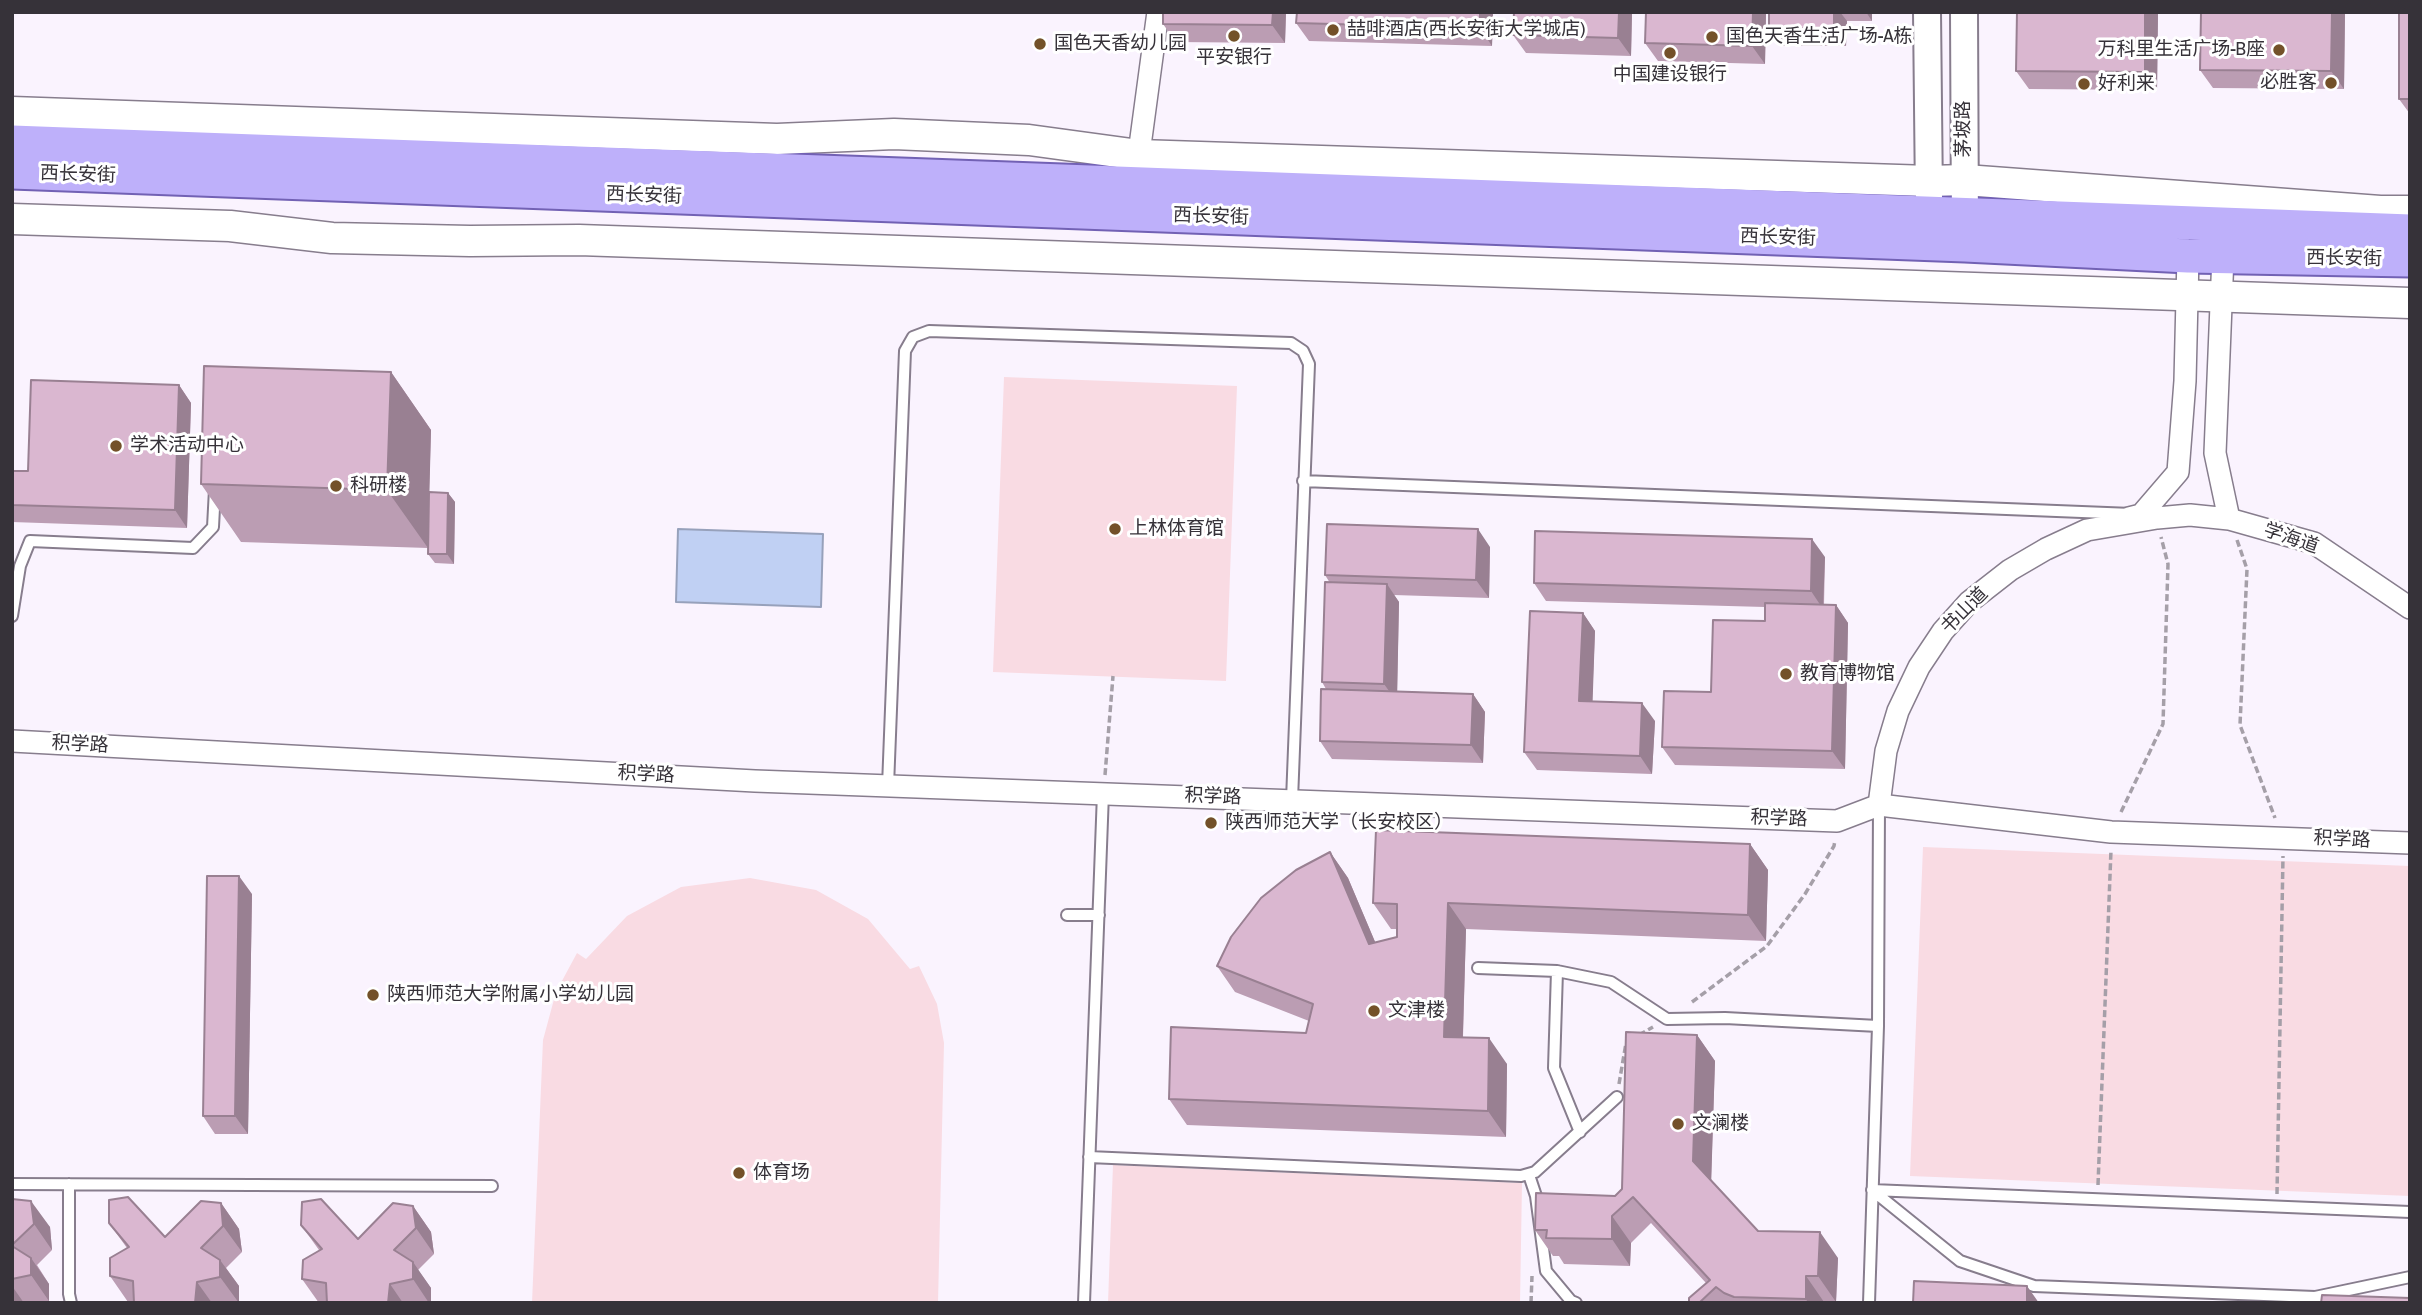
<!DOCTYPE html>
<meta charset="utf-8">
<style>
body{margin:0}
#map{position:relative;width:2422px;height:1315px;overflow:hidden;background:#faf3fe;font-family:"Archivo Narrow",sans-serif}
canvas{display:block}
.frame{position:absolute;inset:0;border:14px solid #363239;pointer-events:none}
</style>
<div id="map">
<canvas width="2422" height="1315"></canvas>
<div class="frame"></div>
</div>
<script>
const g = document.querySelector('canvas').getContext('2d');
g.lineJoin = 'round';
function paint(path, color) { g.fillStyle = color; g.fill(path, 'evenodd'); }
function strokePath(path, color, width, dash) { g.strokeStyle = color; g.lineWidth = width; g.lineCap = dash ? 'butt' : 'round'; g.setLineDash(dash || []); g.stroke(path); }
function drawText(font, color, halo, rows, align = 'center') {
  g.font = font + ' "Archivo Narrow","Noto Sans SC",sans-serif'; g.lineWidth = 6; g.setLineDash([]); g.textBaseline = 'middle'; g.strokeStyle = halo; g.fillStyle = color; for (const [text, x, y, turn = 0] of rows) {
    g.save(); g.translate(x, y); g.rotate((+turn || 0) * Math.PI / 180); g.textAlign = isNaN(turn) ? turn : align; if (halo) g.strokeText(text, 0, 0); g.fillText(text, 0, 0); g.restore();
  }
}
paint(new Path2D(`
 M1004,377L1237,386L1226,681L993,672Z
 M1923,847L2410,866V1196L1910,1176Z
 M750,878L816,890L868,919L910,969L919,966L937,1004L944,1043L938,1303H532L543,1040L556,992L577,953L586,959L627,916L681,887Z
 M1113,1165L1522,1183L1520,1303H1108Z`), '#f9dbe3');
const water = new Path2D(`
 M678,529L823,534L821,607L676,602Z`);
paint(water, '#c0d0f3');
strokePath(water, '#97a1bb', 2);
const service = new Path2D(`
 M1303,481L2132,514
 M12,616L20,566L30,541L193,548L213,527L215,489
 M888,786L905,351L913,337L929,331L1291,343L1303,351L1309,364L1292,800
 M1067,915H1099
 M1478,968L1557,971L1611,982L1667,1019L1725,1018L1878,1026
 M1557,971L1554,1068L1580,1132
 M1089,1157L1521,1176L1535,1172L1617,1097
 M1529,1175L1536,1196L1546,1271L1571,1301L1576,1303
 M12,1184L492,1186
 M69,1184V1294L71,1303
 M1872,1190L1960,1261L2034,1286L2315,1297L2410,1277
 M1872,1190L2410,1212
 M1084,1303L1103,793
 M1869,1303L1878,1026L1879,805`);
const minor = new Path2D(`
 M1137,168L1158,12
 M2223,256L2215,453L2229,519
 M2129,518L2141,515L2178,472L2185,381L2188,256
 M12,741L755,781L1837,821L1879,805L2111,832L2410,843
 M1879,805L1886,751L1898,711L1919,667L1943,631L1969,602L2010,570L2046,549L2087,530L2157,518L2190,515L2229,519L2314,543L2410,608`);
const tertiary = new Path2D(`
 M1927,12L1929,199
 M1964,12L1965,233`);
const secondary = new Path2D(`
 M12,112L777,139L894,134L1029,140L1139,155L1929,181L1965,180L2380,211H2410
 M12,219L230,226L332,238L470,241L579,240L2410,303`);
const primary = new Path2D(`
 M12,142L2410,231
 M12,172L1965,245L2188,256L2410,260`);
strokePath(service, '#877d8d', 14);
strokePath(minor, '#877d8d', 24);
strokePath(tertiary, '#877d8d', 30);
strokePath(secondary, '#877d8d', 33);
strokePath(primary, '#7261b4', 37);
strokePath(new Path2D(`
 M2237,540L2247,569L2240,725L2275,818
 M1105,775L1113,676
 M2121,812L2163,724L2168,564L2161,537
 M1692,1002L1767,946L1805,894L1834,846L1835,840
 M1639,1035L1653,1027
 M1619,1084L1626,1043
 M2098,1185L2111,850
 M2277,1194L2283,856
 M1531,1303L1532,1276`), '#a59fa8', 3.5, [7, 3.5]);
strokePath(service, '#fff', 10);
strokePath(minor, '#fff', 21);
strokePath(tertiary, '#fff', 26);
strokePath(secondary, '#fff', 30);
strokePath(primary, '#beb0fa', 33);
paint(new Path2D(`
 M1163,12H1286L1285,43L1176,42L1163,24Z
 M1297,12H1493L1492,46L1309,41L1296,23Z
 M1632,12L1631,56L1526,53L1513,35Z
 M1766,12L1765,64L1658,61L1645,43Z
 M1769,12H1872V21H1847L1846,46H1781L1769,29Z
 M2158,12L2157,90L2029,89L2016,71Z
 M2201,12H2345L2344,89L2213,88L2200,70Z
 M2410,12V114L2399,99Z
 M391,372L431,430L429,492L448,493L455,502L454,564L435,563L428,554L429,500L428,548L241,542L201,484Z
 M179,385L191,403L187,528L12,522V471H28Z
 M1490,547L1489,598L1394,595L1399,602L1397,691L1473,694L1485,712L1483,763L1332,759L1320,741L1326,689L1322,682L1330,583L1325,575Z
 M1825,557L1824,605H1836L1848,623L1845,769L1675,765L1662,747L1711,692L1765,621V607L1546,601L1534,583Z
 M1583,613L1595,631L1592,702L1655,721L1652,774L1537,770L1524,752Z
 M1750,844L1768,870L1766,941L1466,929L1463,1037L1507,1064L1506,1137L1187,1125L1169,1099L1306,1033L1309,1021L1235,992L1217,966L1330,852L1348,878L1375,942L1397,937V929H1391L1373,903Z
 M252,894L248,1134H215L203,1116Z
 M1697,1035L1715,1061L1711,1181L1758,1231L1838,1258L1836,1302L1689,1303L1706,1283L1651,1223L1631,1243L1630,1266L1564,1264L1559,1256H1553L1535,1230L1615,1196L1622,1189Z
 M12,1199L50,1227L52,1250L37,1265L49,1284V1301L41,1303H12Z
 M221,1203L239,1229L242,1252L226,1268L239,1286V1303L128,1302L110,1276L127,1248L109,1223L165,1237Z
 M413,1206L431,1232L434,1254L418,1270L431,1288V1303H319L302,1279L319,1250L301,1225L358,1239Z`), '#bb9db3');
paint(new Path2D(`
 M1273,12H1286L1285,43L1272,25Z
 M1480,12H1493L1492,46L1480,28Z
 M1619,12H1632L1631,56L1618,38Z
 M1753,12H1766L1765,64L1752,46Z
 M1834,12H1840L1847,21L1846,46L1834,28Z
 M1866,12H1872V21Z
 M2145,12H2158L2157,90L2145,72Z
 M2332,12H2345L2344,89L2331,71Z
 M391,372L431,430L428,548L387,490Z
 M179,385L191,403L187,528L175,510Z
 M448,493L455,502L454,564L447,554Z
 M1478,529L1490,547L1489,598L1476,580Z
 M1812,539L1825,557L1823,609L1811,591Z
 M1387,584L1399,602L1397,702L1384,684Z
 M1836,605L1848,623L1845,769L1832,751Z
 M1583,613L1595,631L1592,719L1579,701Z
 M1473,694L1485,712L1483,763L1471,745Z
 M1642,703L1655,721L1652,774L1640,756Z
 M1750,844L1768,870L1766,941L1748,915Z
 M1330,852L1348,878L1387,970L1369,944Z
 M239,876L252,894L248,1134L235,1116Z
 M1448,903L1466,929L1462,1063L1444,1037Z
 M1697,1035L1715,1061L1711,1187L1693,1161Z
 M1489,1038L1507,1064L1506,1137L1488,1111Z
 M31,1201L50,1227L52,1250L34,1224Z
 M221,1203L239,1229L242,1252L223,1226Z
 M413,1206L431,1232L434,1254L416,1228Z
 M1612,1216L1631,1243L1630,1266L1612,1239Z
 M1820,1232L1838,1258L1836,1302L1818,1276Z
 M31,1258L49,1284V1301L31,1275Z
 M220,1260L239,1286V1303L220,1277Z
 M413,1262L431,1288V1303H429L413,1279Z
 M1806,1276L1824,1302V1303H1808L1806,1299Z
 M197,1282L212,1303H195Z
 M390,1284L403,1303H388Z
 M12,1286L24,1303H12Z
 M2027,1286L2039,1303H2027Z`), '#998092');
const building = new Path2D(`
 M1163,12H1273L1272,25L1163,24Z
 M1297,12H1480V28L1296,23Z
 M1514,12H1619L1618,38L1513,35Z
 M1646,12H1753L1752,46L1645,43Z
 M1769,12H1834V28L1769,29Z
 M2017,12H2145V72L2016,71Z
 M2201,12H2332L2331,71L2200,70Z
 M2399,12H2410V99H2399Z
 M204,366L391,372L387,490L201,484Z
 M31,380L179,385L175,510L12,505V471H28Z
 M429,492L448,493L447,554H428Z
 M1327,524L1478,529L1476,580L1325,575Z
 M1535,531L1812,539L1811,591L1534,583Z
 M1325,582L1387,584L1384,684L1322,682Z
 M1765,603L1836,605L1832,751L1662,747L1664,691L1711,692L1713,620L1765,621Z
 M1530,611L1583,613L1579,701L1642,703L1640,756L1524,752Z
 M1321,689L1473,694L1471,745L1320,741Z
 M1376,830L1750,844L1748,915L1448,903L1444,1037L1489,1038L1488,1111L1169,1099L1171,1027L1306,1033L1313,1004L1217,966L1231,937L1261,898L1296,870L1330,852L1369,944L1397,937V904L1373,903Z
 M207,876H239L235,1116H203Z
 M1626,1032L1697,1035L1693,1161L1758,1231L1820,1232L1818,1276H1806V1299L1734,1297L1724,1293L1716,1287L1699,1303H1689V1298L1710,1280L1633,1197L1612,1216V1239L1546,1238L1547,1230H1535L1536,1193L1615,1196L1622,1189Z
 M128,1197L165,1237L201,1201L221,1203L223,1226L201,1248L220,1260V1277L197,1282L195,1303H134L133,1281L110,1276V1258L129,1247L109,1223V1200Z
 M12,1199L31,1201L34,1224L12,1245Z
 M321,1199L358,1239L393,1203L413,1206L416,1228L394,1250L413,1262V1279L390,1284L388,1303H327L326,1283L302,1279L303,1260L322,1249L301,1225L302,1202Z
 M12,1246L31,1258V1275L12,1279Z
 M1914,1281L2027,1286V1303H1913Z
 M2322,1295L2410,1298V1303H2321Z`);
paint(building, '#dab7d0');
strokePath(building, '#998092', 2);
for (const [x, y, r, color] of [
 [1333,30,7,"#735129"],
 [1234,36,7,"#735129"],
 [1712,37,7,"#735129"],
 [1040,44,7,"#735129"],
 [2279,50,7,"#735129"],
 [1670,53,7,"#735129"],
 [2331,83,7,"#735129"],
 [2084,84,7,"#735129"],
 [116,446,7,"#735129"],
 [336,486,7,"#735129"],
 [1115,529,7,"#735129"],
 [1786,674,7,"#735129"],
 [1211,823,7,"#735129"],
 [373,995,7,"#735129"],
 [1374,1011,7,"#735129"],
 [1678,1124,7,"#735129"],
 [739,1173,7,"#735129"]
]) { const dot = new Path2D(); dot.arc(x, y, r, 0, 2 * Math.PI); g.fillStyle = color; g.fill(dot); strokePath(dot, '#fff', 2.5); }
drawText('19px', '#363239', '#fff', [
 ["喆啡酒店(西长安街大学城店)",1347,30],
 ["国色天香生活广场-A栋",1726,37],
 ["国色天香幼儿园",1054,44],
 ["万科里生活广场-B座",2265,50,"right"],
 ["平安银行",1234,58,"center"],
 ["中国建设银行",1670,75,"center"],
 ["必胜客",2317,83,"right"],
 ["好利来",2098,84],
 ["学术活动中心",130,446],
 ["科研楼",350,486],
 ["上林体育馆",1129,529],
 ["教育博物馆",1800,674],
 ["陕西师范大学（长安校区）",1225,823],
 ["陕西师范大学附属小学幼儿园",387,995],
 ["文津楼",1388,1011],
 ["文澜楼",1692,1124],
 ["体育场",753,1173]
], 'left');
drawText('19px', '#363239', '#fff', [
 ["茅坡路",1964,129,-90],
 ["西长安街",78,175,2],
 ["西长安街",644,196,2],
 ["西长安街",1211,217,2],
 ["西长安街",1778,238,2],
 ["西长安街",2344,259,1],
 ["学海道",2291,539,19],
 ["书山道",1965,611,-45],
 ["积学路",80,745,3],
 ["积学路",646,775,3],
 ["积学路",1213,797,2],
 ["积学路",1779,819,2],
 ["积学路",2342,840,3]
]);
</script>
